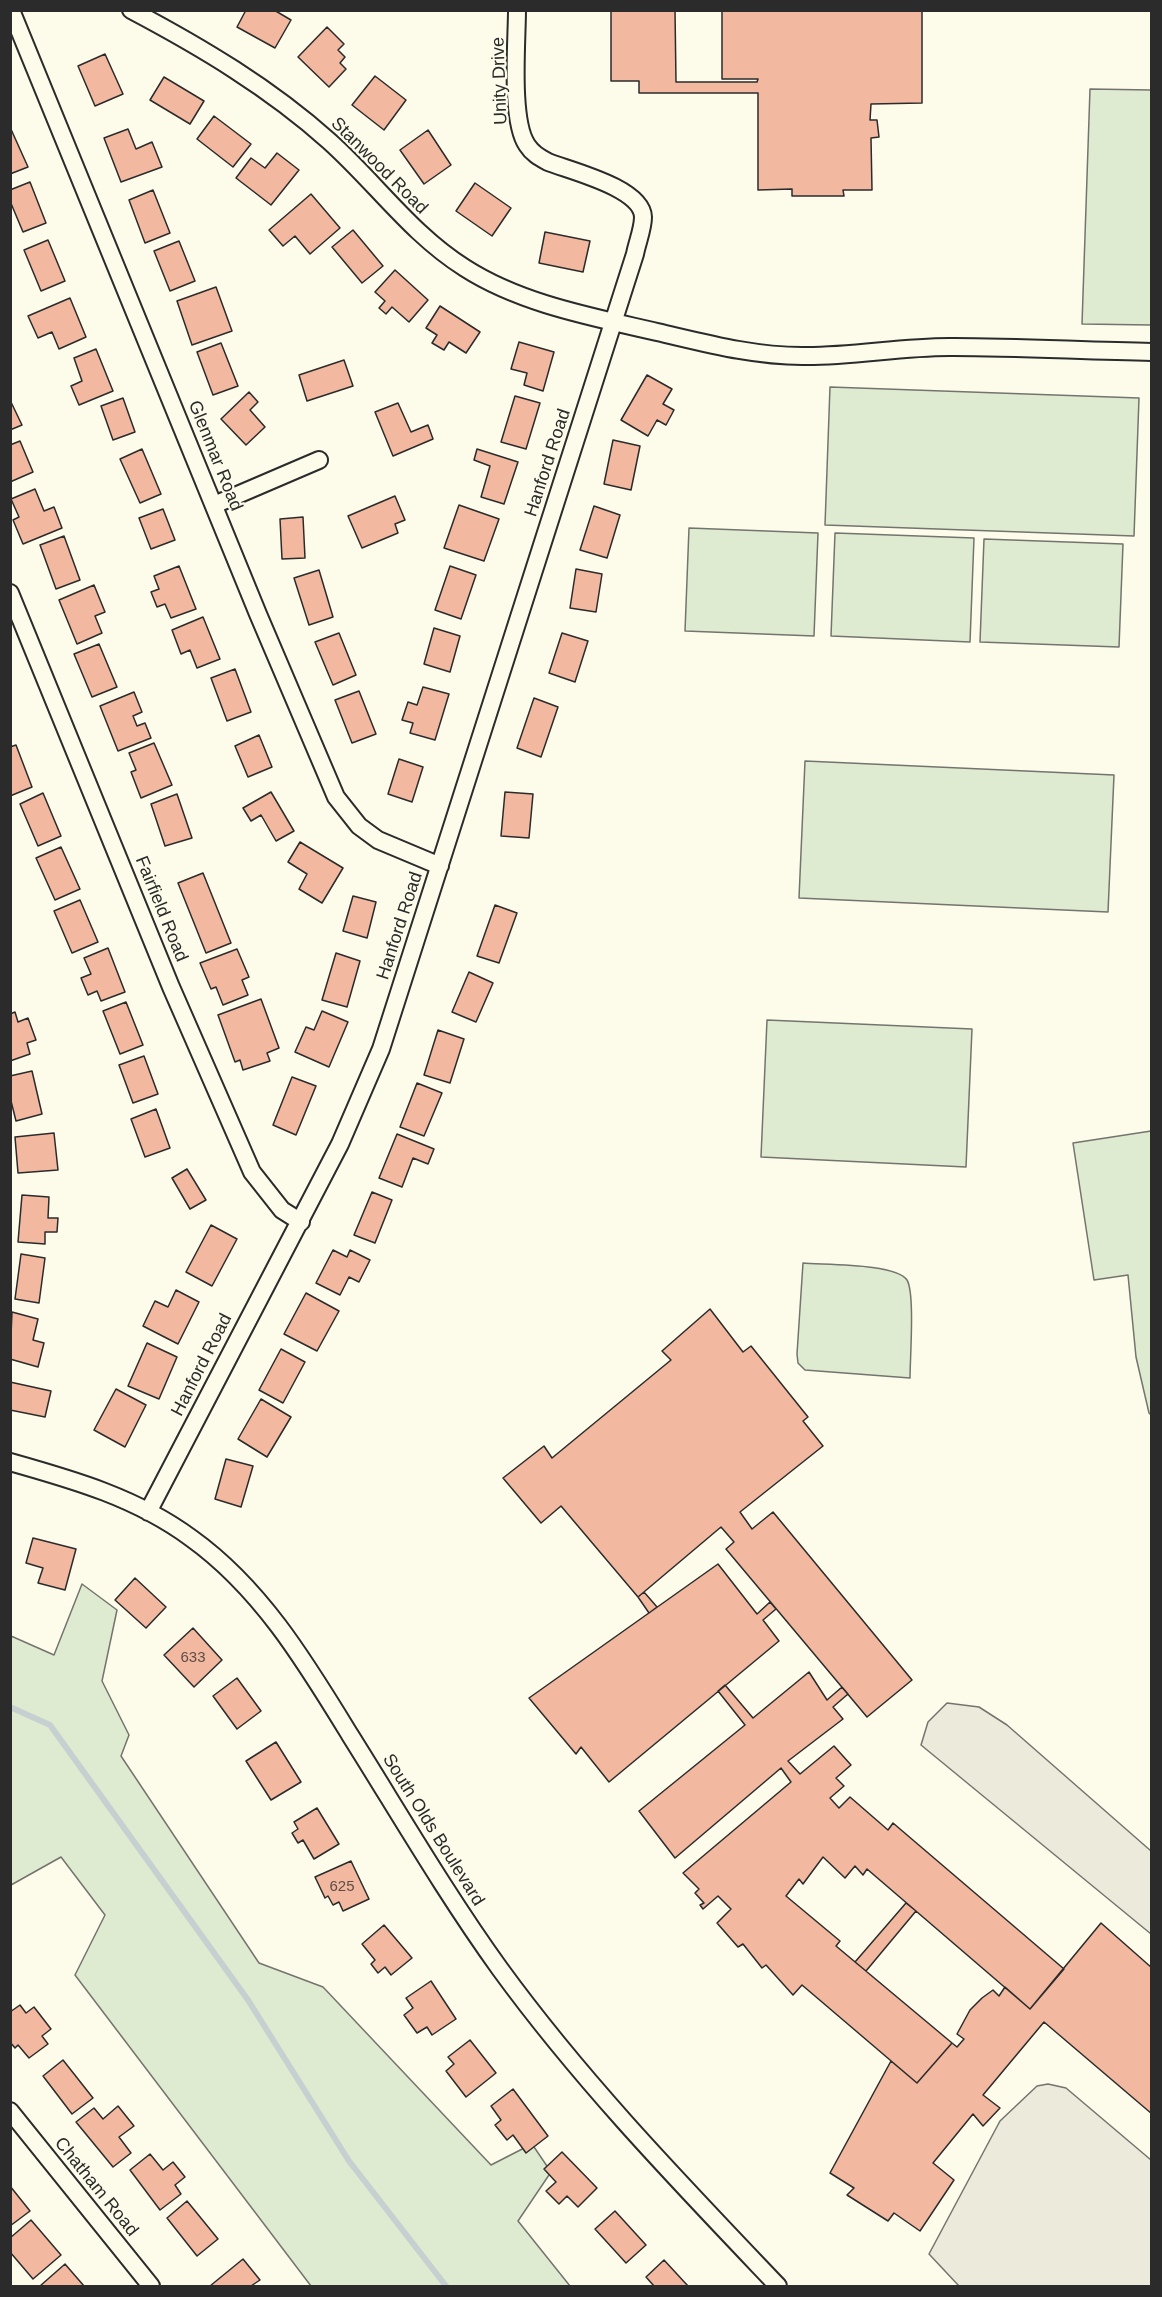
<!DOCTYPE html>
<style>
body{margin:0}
#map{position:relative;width:1162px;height:2297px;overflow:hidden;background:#fdfbea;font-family:Helvetica,sans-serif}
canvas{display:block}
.frame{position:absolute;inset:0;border:12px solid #2b2b2b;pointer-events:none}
</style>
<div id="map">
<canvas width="1162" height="2297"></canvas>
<div class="frame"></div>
</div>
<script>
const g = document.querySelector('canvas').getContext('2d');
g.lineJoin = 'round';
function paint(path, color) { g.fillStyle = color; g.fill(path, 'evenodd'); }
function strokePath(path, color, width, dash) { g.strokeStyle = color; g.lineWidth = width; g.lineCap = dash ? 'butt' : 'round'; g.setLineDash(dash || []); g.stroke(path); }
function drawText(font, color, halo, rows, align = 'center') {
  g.font = font + ' Helvetica,sans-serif'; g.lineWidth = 4.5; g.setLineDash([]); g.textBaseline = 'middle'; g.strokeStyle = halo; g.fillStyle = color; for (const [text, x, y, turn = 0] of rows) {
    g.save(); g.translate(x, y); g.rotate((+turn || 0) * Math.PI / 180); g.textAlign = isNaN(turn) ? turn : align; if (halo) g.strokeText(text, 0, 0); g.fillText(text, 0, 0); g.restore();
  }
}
const green = new Path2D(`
 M1090,89L1151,90V325L1082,324Z
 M830,387L1139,398L1134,536L825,525Z
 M689,528L818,533L814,636L685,631Z
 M835,533L974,538L970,642L831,636Z
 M984,539L1123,544L1119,647L980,642Z
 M805,761L1114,775L1108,912L799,898Z
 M767,1020L972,1029L966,1167L761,1157Z
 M1151,1131H1152L1151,1415L1149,1413L1136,1357L1128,1275L1094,1280L1073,1143Z
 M803,1263C823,1265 896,1263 907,1280C915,1293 910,1359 910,1378L805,1370L798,1363L797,1354Z
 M82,1584L117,1610L102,1681L129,1735L121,1756L259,1963L323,1987L491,2165L532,2144L551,2172L518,2221L570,2286H311L75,1975L105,1915L61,1857L11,1885V1636L54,1655Z`);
paint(green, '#deebd1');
strokePath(green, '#74746e', 1.5);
const parking = new Path2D(`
 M947,1703L979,1707L1007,1725L1151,1851V1934L921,1745L928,1722Z
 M1048,2084L1066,2088L1151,2160V2286H959L929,2254L1000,2121L1037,2086Z`);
paint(parking, '#eceadb');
strokePath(parking, '#74746e', 1.5);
strokePath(new Path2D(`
 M10,1707L50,1725L248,2000L349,2161L446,2286`), '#c7d0d0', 6);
const building = new Path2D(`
 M246,10H274L291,20L275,48L237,27Z
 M611,10H675L676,82H757L758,79H722V10H922V103L871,104L870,120H877L879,137L871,138L872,190H843L844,196H792V189L758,190V93H639V81H611Z
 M327,27L344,44L338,50L345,57L340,63L346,69L329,87L298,57Z
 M105,54L123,94L95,106L78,66Z
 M375,76L406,100L384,130L352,105Z
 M164,77L204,101L190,124L150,100Z
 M214,116L251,144L233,167L197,139Z
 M10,127L28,167L10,174Z
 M128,129L136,149L152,142L162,167L121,182L104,138Z
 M428,130L451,165L424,184L400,150Z
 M277,153L299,170L271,205L236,178L251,158L265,168Z
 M30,182L46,223L23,232L10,201V190Z
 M475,183L511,208L492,236L456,211Z
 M153,190L170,233L145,243L129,200Z
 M311,194L340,228L310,254L295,236L283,246L269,230Z
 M353,230L383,266L362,283L332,247Z
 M545,232L590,241L583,272L539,263Z
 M48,240L65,281L41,291L24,250Z
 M179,241L195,281L170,291L154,251Z
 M395,270L428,300L409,322L392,307L386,314L379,308L385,301L375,292Z
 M216,287L232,331L192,345L177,301Z
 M70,298L86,337L59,349L52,332L38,338L28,316Z
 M440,306L480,332L466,353L449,342L444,350L432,343L437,335L426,328Z
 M519,342L554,352L543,391L524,385L527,373L511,369Z
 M221,343L238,386L213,395L197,352Z
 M96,349L113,391L79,405L71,386L82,381L74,358Z
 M344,360L353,386L307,401L299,375Z
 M647,375L672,389L663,404L674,410L666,425L657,420L648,436L621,420Z
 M249,392L258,402L250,410L265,427L246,445L221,419Z
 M515,396L540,403L526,449L501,442Z
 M123,398L135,432L113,440L101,406Z
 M10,400L22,425L10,430Z
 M398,403L411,432L428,425L433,439L393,456L375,412Z
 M613,440L640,446L631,490L604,484Z
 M20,441L33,472L10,482V445Z
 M142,449L161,494L140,503L120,459Z
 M477,449L518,462L504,504L481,497L490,466L474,460Z
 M35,489L44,511L54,507L62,528L23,544L13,520L19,517L11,499Z
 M395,496L405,520L395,524L398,533L362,548L348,516Z
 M459,505L499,519L484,561L444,548Z
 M594,506L620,515L607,558L580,550Z
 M163,509L175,540L151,549L139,518Z
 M303,517L305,558L282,559L280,519Z
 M64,536L80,580L56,589L40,545Z
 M179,566L196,609L171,618L165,604L157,607L151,592L159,589L154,576Z
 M450,566L476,575L461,619L435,610Z
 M576,569L602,574L596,612L570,608Z
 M319,570L333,617L309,625L294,578Z
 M94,585L105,612L95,616L102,633L77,644L59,600Z
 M203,617L220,659L197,668L190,650L181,654L172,630Z
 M434,628L460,636L450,672L424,664Z
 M339,633L356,675L333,685L315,642Z
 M562,633L588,641L575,682L549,673Z
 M99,644L117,687L92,697L74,654Z
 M235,669L251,712L227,721L211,678Z
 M423,687L449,694L435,740L410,733L413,723L402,720L408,702L417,705Z
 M359,691L376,734L352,743L335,700Z
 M134,692L142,712L133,716L137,726L145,723L151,738L118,751L100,706Z
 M534,698L558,707L541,757L517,748Z
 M259,735L272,767L248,777L235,746Z
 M154,743L172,785L141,798L131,772L136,770L129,753Z
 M16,745L32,787L10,796V747Z
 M399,759L423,767L412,802L388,794Z
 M271,792L294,831L276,841L261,815L251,821L243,808Z
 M505,792L533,794L529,838L501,836Z
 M43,793L61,836L38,846L20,804Z
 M177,794L192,838L165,846L151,804Z
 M300,842L343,868L322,903L299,889L307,874L288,862Z
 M61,847L80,889L55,900L36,858Z
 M203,873L231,943L206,953L178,883Z
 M353,896L376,902L367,938L343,931Z
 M80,900L98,942L72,953L54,911Z
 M495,905L517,913L499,963L477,956Z
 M108,948L125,992L101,1001L97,991L88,995L81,978L91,974L84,958Z
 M237,949L249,977L242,980L248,995L223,1005L216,987L211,989L200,963Z
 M336,953L360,961L347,1007L322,1000Z
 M469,972L493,983L476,1022L452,1012Z
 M261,999L279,1048L267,1053L270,1061L243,1070L240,1060L235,1062L218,1015Z
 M126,1002L143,1045L120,1054L103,1011Z
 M322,1011L348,1022L329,1067L295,1052L306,1027L314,1030Z
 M15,1012L18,1022L28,1018L36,1040L27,1043L30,1054L10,1061V1014Z
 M438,1030L464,1039L450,1083L424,1075Z
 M144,1056L158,1094L133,1103L119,1065Z
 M32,1071L42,1114L16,1121L10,1097V1076Z
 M292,1077L316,1086L296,1135L273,1125Z
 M417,1083L442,1093L424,1136L400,1127Z
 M156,1109L170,1148L145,1157L131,1119Z
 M54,1133L58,1170L18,1173L15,1137Z
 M397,1134L434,1149L428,1164L413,1158L402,1187L379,1178Z
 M187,1169L206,1200L190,1209L172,1178Z
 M372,1192L392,1200L375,1243L354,1235Z
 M22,1195L49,1197L48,1218H58L57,1232H45V1244L18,1242Z
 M211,1225L237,1239L212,1286L186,1272Z
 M333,1250L347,1257L350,1250L370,1260L359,1282L349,1277L340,1295L316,1283Z
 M21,1254L45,1258L39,1303L15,1299Z
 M176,1290L199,1302L178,1344L143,1326L155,1301L168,1307Z
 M306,1293L339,1311L317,1351L284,1334Z
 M710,1309L743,1352L751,1346L808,1417L803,1421L823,1446L740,1512L752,1529L773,1512L912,1680L867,1717L726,1549L734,1542L721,1527L638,1597L561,1506L541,1523L503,1478L544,1446L552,1458L671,1360L662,1351Z
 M12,1312L38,1319L33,1340L44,1343L38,1367L10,1359Z
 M147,1343L177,1357L159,1399L128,1386Z
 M281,1349L305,1362L283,1403L259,1390Z
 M10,1382L51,1391L45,1417L10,1410Z
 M116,1389L146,1405L125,1447L94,1430Z
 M261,1399L291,1417L267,1457L238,1439Z
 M226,1459L253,1466L241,1507L215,1499Z
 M33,1538L76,1549L65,1590L38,1583L43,1568L26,1563Z
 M718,1564L757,1614L770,1602L776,1609L763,1620L779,1641L609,1782L581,1747L576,1754L529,1698Z
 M135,1578L166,1607L146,1628L115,1600Z
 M644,1592L657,1607L649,1613L638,1597Z
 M193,1628L222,1660L194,1687L164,1655Z
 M809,1672L827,1700L842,1687L848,1694L833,1707L843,1719L788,1761L800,1774L834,1746L851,1765L836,1778L844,1786L830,1798L839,1808L850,1797L888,1830L893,1823L1064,1969L1030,2009L867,1869L863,1875L855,1866L845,1878L823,1857L803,1884L799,1879L786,1896L840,1941L836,1946L952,2043L917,2083L802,1985L793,1995L766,1965L762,1968L743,1944L738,1947L717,1923L731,1909L718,1896L703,1909L700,1905L704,1903L695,1893L699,1889L683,1873L791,1782L781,1768L675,1858L639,1811L745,1725L718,1691L725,1685L753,1718Z
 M237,1678L261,1711L237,1729L213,1696Z
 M276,1742L301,1782L271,1800L246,1761Z
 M317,1808L339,1844L314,1859L303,1840L298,1843L292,1833L298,1829L294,1822Z
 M351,1861L369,1899L343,1911L339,1902L333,1905L328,1896L325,1898L315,1877Z
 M906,1903L916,1911L866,1971L855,1962Z
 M1101,1923L1152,1968V2114L1044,2022L983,2095L1000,2108L983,2126L973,2114L933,2163L954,2180L920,2231L894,2213L888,2221L847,2195L854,2188L830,2173L891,2061L917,2083L952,2043L957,2047L964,2039L957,2034L970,2010L982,1998L993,1990L999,1996L1005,1987L1030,2009Z
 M384,1925L412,1958L391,1975L385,1967L378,1973L371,1964L375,1960L362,1944Z
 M431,1981L456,2019L432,2035L427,2027L417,2033L404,2015L413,2008L406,1998Z
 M20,2005L26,2013L34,2007L51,2029L42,2036L48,2044L29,2058L18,2045L15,2048L10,2042V2012Z
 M470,2040L496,2073L466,2097L446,2071L454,2064L448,2057Z
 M63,2060L93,2098L72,2114L43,2076Z
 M513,2089L548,2136L526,2153L513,2135L507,2140L495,2125L501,2120L491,2106Z
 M118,2106L134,2126L119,2137L131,2153L113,2167L76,2122L94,2108L103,2119Z
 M562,2152L597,2188L578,2207L567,2196L559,2204L546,2191L556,2182L544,2169Z
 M150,2154L163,2170L173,2162L185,2177L175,2185L181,2194L160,2210L130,2170Z
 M10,2186L30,2211L10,2226Z
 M187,2201L218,2239L197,2256L167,2218Z
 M615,2211L646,2245L626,2263L595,2229Z
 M31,2220L61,2255L33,2279L10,2252V2238Z
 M243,2259L260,2280L251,2286H210Z
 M664,2260L688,2286H654L646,2277Z
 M65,2264L84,2286H40Z`);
paint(building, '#f2b8a0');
strokePath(building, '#2b2b2b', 1.5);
const minor = new Path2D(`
 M11,10L258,614L336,797L359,826L378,840L440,866
 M131,10C201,47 270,88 329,141C376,183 411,234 465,268C521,304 593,317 657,332C705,343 752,356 802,356C853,357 903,346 954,347C1020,347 1086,351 1152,352
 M214,505L319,460
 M10,593L171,987L252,1172L282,1210L301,1222
 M10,1462C74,1480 137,1498 191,1538C261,1588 306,1663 350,1735C399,1813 446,1894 500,1969C583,2083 681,2184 778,2286
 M148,1512L340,1144L381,1049L635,254C637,243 643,229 643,217C642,188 571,171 548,162C539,157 532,153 527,145C510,120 517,41 517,10
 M10,2111L151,2286`);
strokePath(minor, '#2b2b2b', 20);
strokePath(minor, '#fdfbea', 16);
drawText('15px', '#5d4e48', null, [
 ["633",193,1658],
 ["625",342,1887]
]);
drawText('18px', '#2b2b2b', '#fdfbea', [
 ["Unity Drive",500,81,-92],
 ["Stanwood Road",379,166,45],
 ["Glenmar Road",215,456,68],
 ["Hanford Road",548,463,-72],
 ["Fairfield Road",161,909,68],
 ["Hanford Road",400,926,-72],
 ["Hanford Road",202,1365,-63],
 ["South Olds Boulevard",433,1830,58],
 ["Chatham Road",96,2187,51]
]);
</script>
